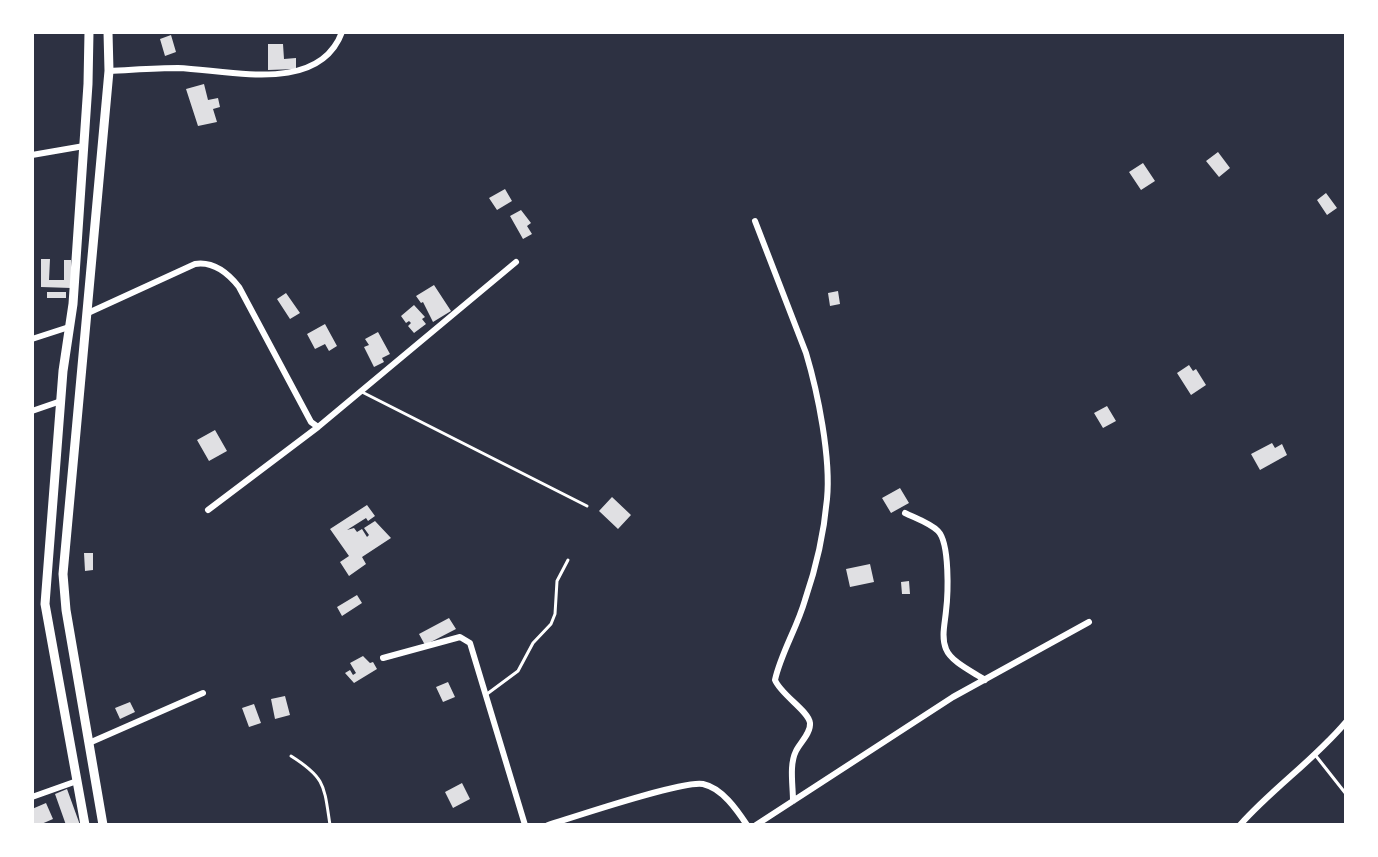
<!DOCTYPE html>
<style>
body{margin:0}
#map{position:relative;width:1378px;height:857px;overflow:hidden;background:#2d3142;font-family:"Fira Sans",sans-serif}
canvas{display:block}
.frame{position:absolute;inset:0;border:34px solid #fff;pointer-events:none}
</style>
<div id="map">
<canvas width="1378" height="857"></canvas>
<div class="frame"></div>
</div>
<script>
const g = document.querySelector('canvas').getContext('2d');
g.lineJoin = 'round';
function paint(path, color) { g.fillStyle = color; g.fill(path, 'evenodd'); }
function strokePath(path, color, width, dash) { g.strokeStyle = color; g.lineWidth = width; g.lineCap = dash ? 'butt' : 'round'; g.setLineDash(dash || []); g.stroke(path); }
paint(new Path2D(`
 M171,35L176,52L165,56L160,39Z
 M268,44H283L284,59L296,58V69L268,70Z
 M204,84L208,100L218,98L220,107L213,109L217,122L198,126L186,89Z
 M1218,152L1230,168L1219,177L1206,161Z
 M1143,163L1155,181L1141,190L1129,172Z
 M505,189L512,201L497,210L489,198Z
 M1326,193L1337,208L1327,215L1317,200Z
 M521,210L531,223L527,226L532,234L523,239L510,216Z
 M41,259H50L49,280H64V260H71V288L41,287Z
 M434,285L451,311L433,322L423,302L421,303L416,296Z
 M838,291L840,304L830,306L828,293Z
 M47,292H66V298H47Z
 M286,293L300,313L290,319L277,299Z
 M414,305L425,317L422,319L426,324L414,333L408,326L411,323L409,321L406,323L401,316Z
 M325,324L337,346L329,351L325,344L315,349L307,334Z
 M378,332L390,354L382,358L384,362L374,367L364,347L369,345L365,339Z
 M1189,365L1193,371L1196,369L1206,385L1191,395L1177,373Z
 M1107,406L1116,421L1103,428L1094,413Z
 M215,430L227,451L209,461L197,440Z
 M1272,443L1275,448L1282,444L1287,455L1260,470L1251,454Z
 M900,488L909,503L891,513L882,498Z
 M612,497L631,515L618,529L599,511Z
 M367,505L375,516L368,521L366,518L347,530L354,528L357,532L362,529L367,537L369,535L364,528L375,521L391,538L362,557L366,564L349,576L340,562L349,556L330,529Z
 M84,553H93V570L85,571Z
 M870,564L874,582L850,587L846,569Z
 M909,581L910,594H902L901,582Z
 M357,595L362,603L342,616L337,607Z
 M449,618L456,629L425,645L419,634Z
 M363,656L370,663L373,662L377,669L354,683L345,673L350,670L353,675L356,673L350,663Z
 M448,682L455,697L443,702L436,687Z
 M285,696L290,715L275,719L271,699Z
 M130,702L135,712L120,719L115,708Z
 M254,704L261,723L249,727L242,708Z
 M462,783L470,799L453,808L445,792Z
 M67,789L80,825H66L55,794Z
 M46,803L53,819L39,825H32V809Z`), '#e0e0e3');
strokePath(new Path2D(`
 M362,392L587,506
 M487,694L518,671L533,643L551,624L555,614L557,581L568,560
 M291,756C326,778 324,786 330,825
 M1316,756L1346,794`), '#fff', 3);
strokePath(new Path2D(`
 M109,71C132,70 155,68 178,68C229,70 319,95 342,32
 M32,155L84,146
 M755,221L806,353C818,393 831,458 827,499C824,532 816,568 805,600C797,628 781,653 775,680C781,695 809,711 810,723C811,733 800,743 796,751C789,765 793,785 793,801
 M88,313L195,264C214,261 228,273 239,287L311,422L318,427L516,262
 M32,339L69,327
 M32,411L61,401
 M208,510L318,427
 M905,513C915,518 930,523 938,531C950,543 948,595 946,611C945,623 941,637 946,649C951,662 973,672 985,680
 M383,658L460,637L470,643L525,825
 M89,743L203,693
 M32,797L77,781
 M548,825C574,817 683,780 703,784C722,788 737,810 747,825
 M756,825L953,697L1089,622
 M1240,825C1273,788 1314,760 1346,722`), '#fff', 6);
strokePath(new Path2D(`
 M85,825L45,604L63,371L73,304L88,84L89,32
 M103,825L66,610L63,574L109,71L108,32`), '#fff', 9);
</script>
